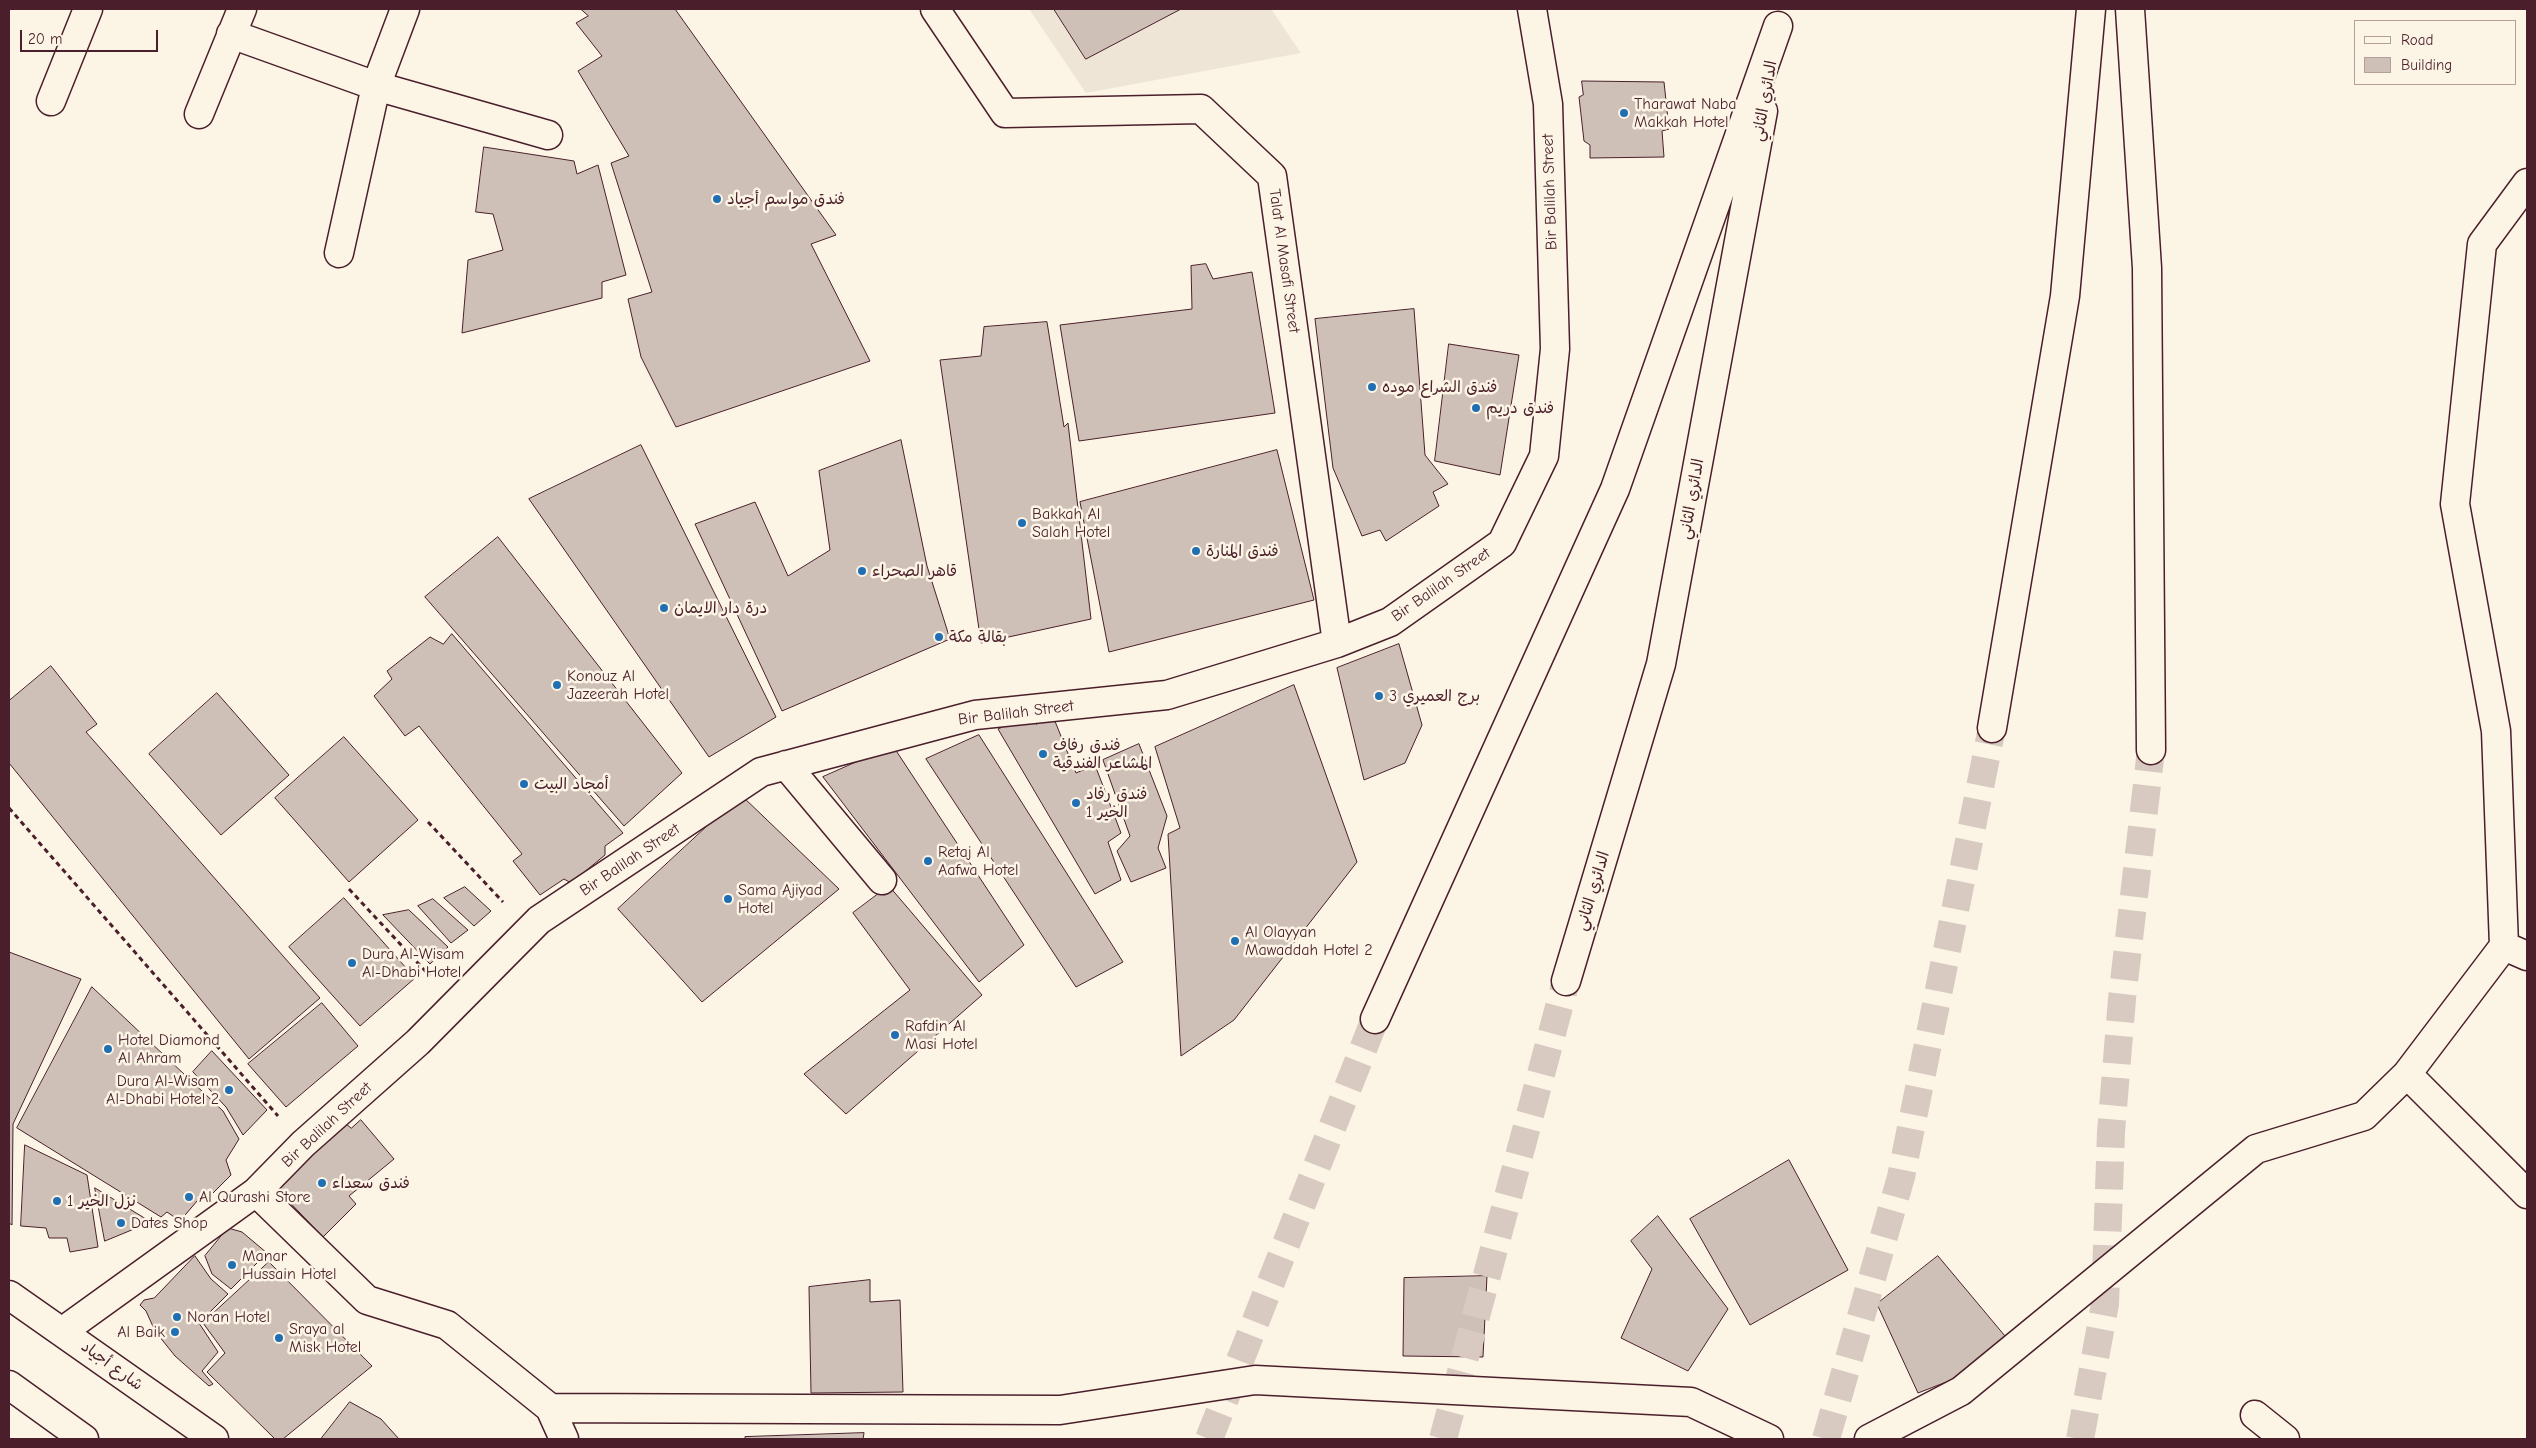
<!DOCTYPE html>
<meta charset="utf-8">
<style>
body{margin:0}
#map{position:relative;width:2536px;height:1448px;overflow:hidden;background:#fcf5e5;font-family:"Comic Neue",sans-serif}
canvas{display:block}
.frame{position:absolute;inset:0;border:10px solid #4a1f2b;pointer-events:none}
.legend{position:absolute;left:2354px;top:20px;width:162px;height:65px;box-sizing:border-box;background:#fcf5e5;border:1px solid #b59f9b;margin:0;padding:6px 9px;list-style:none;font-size:15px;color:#4a1f2b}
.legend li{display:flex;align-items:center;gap:10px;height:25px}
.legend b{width:25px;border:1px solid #b59f9b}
.scale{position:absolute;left:20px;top:30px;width:138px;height:22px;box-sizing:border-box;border:2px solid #4a1f2b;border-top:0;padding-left:6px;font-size:15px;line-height:18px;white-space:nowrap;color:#4a1f2b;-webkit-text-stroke:4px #fcf5e5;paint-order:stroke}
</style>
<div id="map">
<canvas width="2536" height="1448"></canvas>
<div class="frame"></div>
<ul class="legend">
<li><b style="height:6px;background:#fcf5e5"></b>Road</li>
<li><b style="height:14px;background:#cfc0b7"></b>Building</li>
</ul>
<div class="scale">20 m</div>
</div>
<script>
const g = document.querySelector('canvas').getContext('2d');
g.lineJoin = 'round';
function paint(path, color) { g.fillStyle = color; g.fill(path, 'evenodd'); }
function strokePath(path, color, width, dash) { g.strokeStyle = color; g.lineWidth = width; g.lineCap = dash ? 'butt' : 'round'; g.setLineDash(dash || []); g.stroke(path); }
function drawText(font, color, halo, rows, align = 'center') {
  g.font = font + ' "Comic Neue","Playpen Sans Arabic",sans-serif'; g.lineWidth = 5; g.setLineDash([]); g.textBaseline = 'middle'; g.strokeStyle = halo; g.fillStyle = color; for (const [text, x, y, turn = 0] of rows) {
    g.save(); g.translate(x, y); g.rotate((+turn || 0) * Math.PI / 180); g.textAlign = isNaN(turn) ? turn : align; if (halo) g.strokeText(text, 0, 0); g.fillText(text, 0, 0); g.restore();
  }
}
paint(new Path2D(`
 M1029,9H1271L1301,53L1086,93Z`), '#eee5d7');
const building = new Path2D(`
 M581,9H675L836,235L811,244L870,361L676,427L641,357L628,299L652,292L611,163L629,156L578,71L602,56L576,23L588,16Z
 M1054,9H1181L1086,59Z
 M1582,81L1664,82L1669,129L1662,131L1664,157L1590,158V145L1584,141L1579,97L1583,95Z
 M484,147L574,161L577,174L598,165L626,275L602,282V298L462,333L468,260L503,250L493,214L476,212Z
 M1206,264L1213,279L1252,272L1275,413L1079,441L1060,325L1192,309L1191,266Z
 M1414,309L1425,455L1448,484L1433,492L1439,506L1386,541L1380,530L1362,536L1333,468L1315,319Z
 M1047,322L1064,427L1068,423L1091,619L981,643L940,360L981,356L984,327Z
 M1449,344L1519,355L1500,475L1435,461Z
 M901,440L927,566L950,639L782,711L695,524L755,502L788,576L830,550L819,471Z
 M641,445L776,717L709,757L529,499Z
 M1277,450L1314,600L1109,652L1080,502Z
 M498,537L682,773L624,826L425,597Z
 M452,634L623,833L605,846V855L571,883L564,879L540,895L513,861L522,854L419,726L405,736L374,696L392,679L387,671L430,637L443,644Z
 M1399,644L1422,725L1405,763L1364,780L1337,668Z
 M51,666L97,724L86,732L320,998L249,1059L9,763V701Z
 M1294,685L1357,862L1234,1020L1181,1056L1168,834L1180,828L1155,747Z
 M217,693L289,775L221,835L149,754Z
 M1052,714L1076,773L1095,765L1121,833L1108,842L1121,880L1095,894L998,729L1027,716L1036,724Z
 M979,735L1123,962L1076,987L926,759Z
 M344,737L418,820L349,882L275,798Z
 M1139,744L1167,816L1158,848L1166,868L1131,882L1117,851L1130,836L1103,760Z
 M893,746L1024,945L979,982L823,777Z
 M741,795L839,889L702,1002L618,909Z
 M889,886L982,995L846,1114L804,1074L910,990L853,913Z
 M465,887L491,911L474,926L444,898Z
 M344,898L415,978L360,1026L289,947Z
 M433,899L468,930L451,943L418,906Z
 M409,910L448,947L430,964L383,915Z
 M9,952L81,979L13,1124L12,1225L9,1223Z
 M92,987L223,1111L239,1139L226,1160L231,1175L208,1198L203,1194L180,1221L167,1212L161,1217L17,1128Z
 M322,1003L358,1046L286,1107L248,1064Z
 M212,1051L267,1110L243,1135L226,1107L193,1072Z
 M361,1120L394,1159L349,1196L356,1204L323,1237L277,1189L294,1165L345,1123L351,1128Z
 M25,1145L87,1175L98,1247L70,1252L67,1238H49L46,1228L21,1226Z
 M1789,1160L1848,1270L1750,1325L1690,1219Z
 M95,1188L151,1222L105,1241Z
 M1658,1216L1728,1309L1688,1371L1621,1338L1652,1269L1631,1241Z
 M228,1228L242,1232L267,1253L231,1289L212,1274L205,1256Z
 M195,1256L211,1279L228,1294L199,1323L218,1352L202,1371L213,1384L209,1386L175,1356L155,1331L146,1311L140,1305L144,1300L154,1298Z
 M1938,1256L2005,1336L1954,1379L1918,1393L1877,1304Z
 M269,1262L372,1366L283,1439H275L207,1372L225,1353L203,1323Z
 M1487,1276L1483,1357L1403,1356L1404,1278Z
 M870,1280V1302L900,1300L903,1392L811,1393L809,1287Z
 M350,1402L381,1419L399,1439H321Z
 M864,1433L863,1439H745V1437Z`);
paint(building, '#cfc0b7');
strokePath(building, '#4a1f2b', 1);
strokePath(new Path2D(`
 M1209,1439L1375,1019
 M1443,1439L1566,981
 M1826,1439L1901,1177L1992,728
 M2080,1439L2105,1304L2111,1132L2122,999L2151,750`), '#d8cac0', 28, [28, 14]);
const minor = new Path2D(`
 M935,9L1005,113L1201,109L1272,176L1337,643
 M231,34L376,86L548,135
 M51,101L88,9
 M199,114L242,9
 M339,253L376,86L405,9
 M786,765L882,880
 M2504,946L2527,956
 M2407,1074L2527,1194
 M256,1192L367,1300L447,1325L550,1408L564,1439
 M63,1331L256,1192L303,1144L418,1042L539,920L761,772L975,715L1167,695L1337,643L1390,622L1502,543L1544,456L1555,349L1548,104L1532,9
 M550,1408L1060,1410L1255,1380L1691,1402L1769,1439
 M2255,1415L2285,1439
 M1869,1439L1961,1391L2256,1149L2364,1116L2407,1074L2504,946L2496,731L2455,504L2482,244L2527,183`);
const major = new Path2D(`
 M9,1295L214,1439
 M9,1385L84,1439`);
const highway = new Path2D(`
 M2130,9L2147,268L2151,750
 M1992,728L2065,296L2091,9
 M1566,981L1661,664L1763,111
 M1375,1019L1615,489L1778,26`);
strokePath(minor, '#4a1f2b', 31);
strokePath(major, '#4a1f2b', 31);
strokePath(highway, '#4a1f2b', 31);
strokePath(new Path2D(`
 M9,808L278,1116
 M428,822L503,902
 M349,889L430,976`), '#4a1f2b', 3, [5, 4]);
strokePath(minor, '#fcf5e5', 28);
strokePath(major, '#fcf5e5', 28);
strokePath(highway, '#fcf5e5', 28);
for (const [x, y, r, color] of [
 [1624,113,5,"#1f6fb2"],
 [717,199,5,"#1f6fb2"],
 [1372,387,5,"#1f6fb2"],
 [1476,408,5,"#1f6fb2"],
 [1022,523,5,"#1f6fb2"],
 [1196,551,5,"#1f6fb2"],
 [862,571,5,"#1f6fb2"],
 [664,608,5,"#1f6fb2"],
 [939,637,5,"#1f6fb2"],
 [557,685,5,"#1f6fb2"],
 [1379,696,5,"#1f6fb2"],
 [1043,754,5,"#1f6fb2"],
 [524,784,5,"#1f6fb2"],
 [1076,803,5,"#1f6fb2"],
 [928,861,5,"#1f6fb2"],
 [728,899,5,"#1f6fb2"],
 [1235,941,5,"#1f6fb2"],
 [352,963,5,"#1f6fb2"],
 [895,1035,5,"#1f6fb2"],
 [108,1049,5,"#1f6fb2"],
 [229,1090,5,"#1f6fb2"],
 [322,1183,5,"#1f6fb2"],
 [189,1197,5,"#1f6fb2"],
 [57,1201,5,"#1f6fb2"],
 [121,1223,5,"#1f6fb2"],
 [232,1265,5,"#1f6fb2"],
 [177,1317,5,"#1f6fb2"],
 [175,1332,5,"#1f6fb2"],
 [279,1338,5,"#1f6fb2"]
]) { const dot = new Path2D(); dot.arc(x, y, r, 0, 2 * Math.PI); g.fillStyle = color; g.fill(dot); strokePath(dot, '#fcf5e5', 2); }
drawText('16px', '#4a1f2b', '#fcf5e5', [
 ["الدائري الثاني",1765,101,-80],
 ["Bir Balilah Street",1550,192,-92],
 ["Talat Al Masafi Street",1284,261,82],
 ["الدائري الثاني",1692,499,-80],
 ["Bir Balilah Street",1441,585,-35],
 ["Bir Balilah Street",1016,713,-7],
 ["Bir Balilah Street",630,860,-34],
 ["الدائري الثاني",1593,891,-73],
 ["Bir Balilah Street",327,1125,-43],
 ["شارع أجياد",112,1366,36]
]);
drawText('16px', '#4a1f2b', '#fcf5e5', [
 ["Tharawat Naba",1634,104],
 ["Makkah Hotel",1634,122],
 ["فندق مواسم أجياد",727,199],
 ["فندق الشراع موده",1382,387],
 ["فندق دريم",1486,408],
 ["Bakkah Al",1032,514],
 ["Salah Hotel",1032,532],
 ["فندق المنارة",1206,551],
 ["قاهر الصحراء",872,571],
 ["درة دار الايمان",674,608],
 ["بقالة مكة",949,637],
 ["Konouz Al",567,676],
 ["Jazeerah Hotel",567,694],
 ["برج العميري 3",1389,696],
 ["فندق رفاف",1053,745],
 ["المشاعر الفندقية",1053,763],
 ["أمجاد البيت",534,784],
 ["فندق رفاد",1086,794],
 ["الخير 1",1086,812],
 ["Retaj Al",938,852],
 ["Aafwa Hotel",938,870],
 ["Sama Ajiyad",738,890],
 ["Hotel",738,908],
 ["Al Olayyan",1245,932],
 ["Mawaddah Hotel 2",1245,950],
 ["Dura Al-Wisam",362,954],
 ["Al-Dhabi Hotel",362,972],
 ["Rafdin Al",905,1026],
 ["Masi Hotel",905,1044],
 ["Hotel Diamond",118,1040],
 ["Al Ahram",118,1058],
 ["Dura Al-Wisam",219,1081,"right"],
 ["Al-Dhabi Hotel 2",219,1099,"right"],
 ["فندق سعداء",332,1183],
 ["Al Qurashi Store",199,1197],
 ["نزل الخير 1",67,1201],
 ["Dates Shop",131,1223],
 ["Manar",242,1256],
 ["Hussain Hotel",242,1274],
 ["Noran Hotel",187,1317],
 ["Sraya al",289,1329],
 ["Misk Hotel",289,1347],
 ["Al Baik",165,1332,"right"]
], 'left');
</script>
